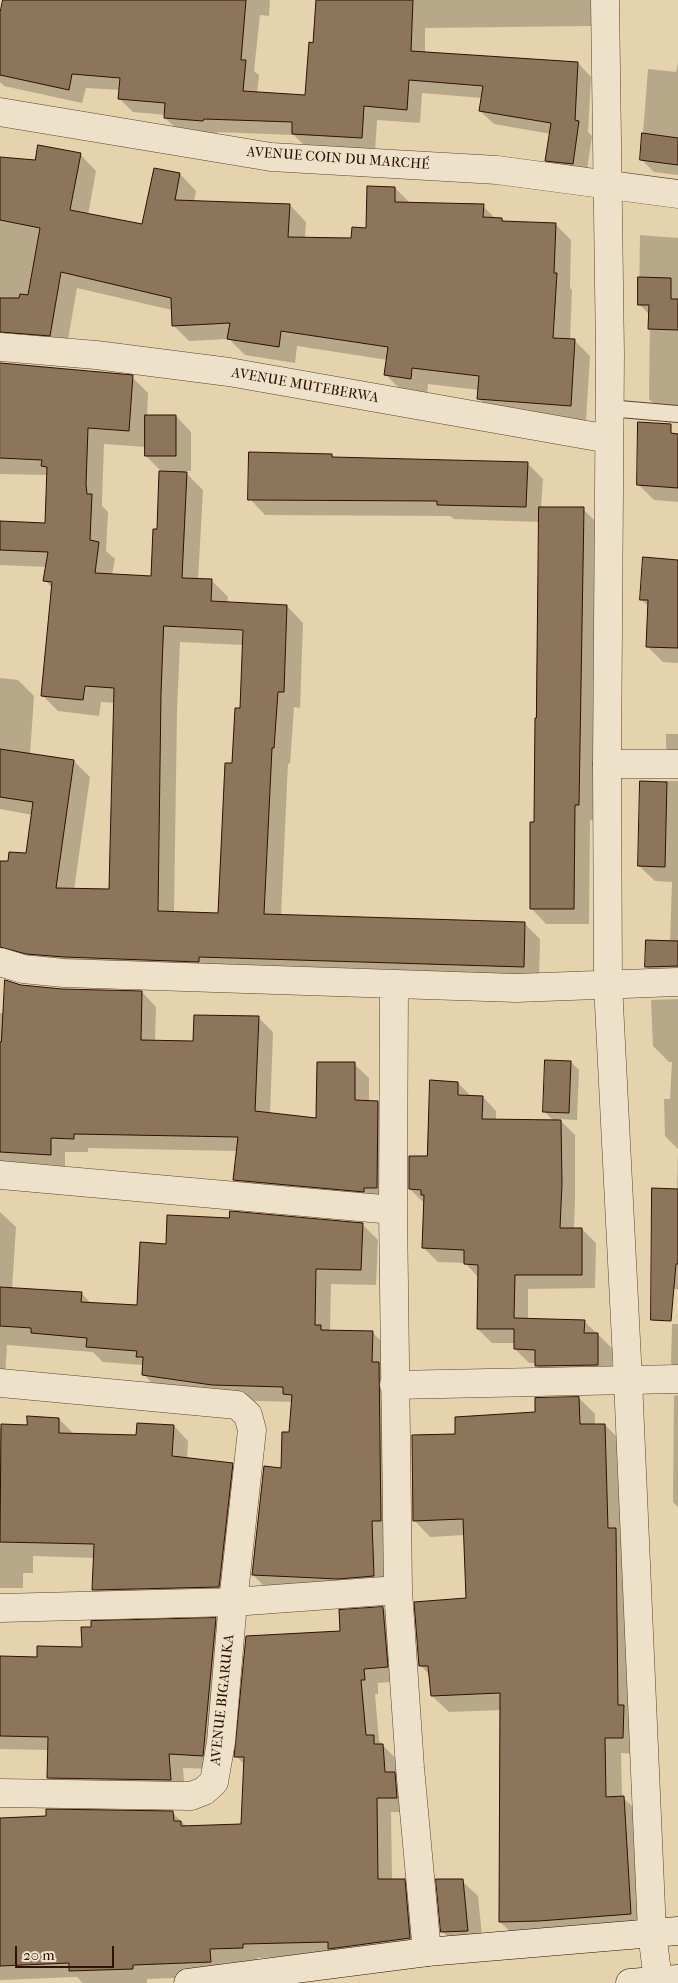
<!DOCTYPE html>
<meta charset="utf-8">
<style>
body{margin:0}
#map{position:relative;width:678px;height:1983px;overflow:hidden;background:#e4d3ac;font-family:"IM FELL French Canon",serif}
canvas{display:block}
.scale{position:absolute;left:15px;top:1946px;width:99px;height:22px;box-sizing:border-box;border:2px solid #2f1004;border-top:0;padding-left:6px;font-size:15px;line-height:18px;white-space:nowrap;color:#2f1004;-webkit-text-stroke:4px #ede2c9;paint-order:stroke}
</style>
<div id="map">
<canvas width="678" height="1983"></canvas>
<div class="scale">20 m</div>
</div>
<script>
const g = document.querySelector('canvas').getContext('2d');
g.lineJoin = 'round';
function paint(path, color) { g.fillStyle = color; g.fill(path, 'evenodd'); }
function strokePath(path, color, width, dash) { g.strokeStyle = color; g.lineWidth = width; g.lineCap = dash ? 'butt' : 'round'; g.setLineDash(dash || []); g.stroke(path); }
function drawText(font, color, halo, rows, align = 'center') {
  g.font = font + ' "IM FELL French Canon",serif'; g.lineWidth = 4; g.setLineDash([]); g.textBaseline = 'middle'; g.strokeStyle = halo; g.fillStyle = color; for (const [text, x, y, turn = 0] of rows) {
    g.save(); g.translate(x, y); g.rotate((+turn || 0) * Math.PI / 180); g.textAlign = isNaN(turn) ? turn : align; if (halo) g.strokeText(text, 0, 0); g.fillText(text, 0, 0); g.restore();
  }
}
paint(new Path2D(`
 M4,0H270L269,16L260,15L254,71L259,75L257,93L306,96L314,44L317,0H591L592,26L425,28V53L578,63L591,77L588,132L592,136L586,177L560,174L547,160L551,134L494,124L480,111L482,98L422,93L420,123L377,120L375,152L307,148L294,135L217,132V134L179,131L165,118L166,115L133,112L120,99V90L86,88L82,103L4,86L0,82V20Z
 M678,62V175L654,172L641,159L648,69L676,72Z
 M80,154L96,171L88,215L143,226L180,174L196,191L194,202L290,205L306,222L305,238L353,239L367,229L395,188L411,204L483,206L496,219H502L505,222L555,224L571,240L570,288L572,290L570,340H574L590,356L586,421L495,415L479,399V390L428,384L427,395L402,391L386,375L388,360L297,346L295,363L245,355L229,339L189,341L173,325L172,310L77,288L66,351L3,355L0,364V158L36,162Z
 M640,235L678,238V415H665L649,399L650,315L639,304Z
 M0,364L132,377L148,393L147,416H176L191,432V471H184L203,490L198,580L212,581L228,597L227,603L287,606L303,623L300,708L294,707L290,764L288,763L281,916L524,923L540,939L539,983L0,960V862L9,863L27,854L33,815L0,809V678L18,680L34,696L30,755L74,761L90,777L74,890H111L115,703L101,702L99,716L58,711L42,695L52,588L45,580L47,567L0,565V522L47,524L48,475L0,474ZM104,444L146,447V456L163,473L153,577L112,575L115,559L106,551L108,512L102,506V501ZM180,642L244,645L241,710L233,764L219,914L174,913L177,711Z
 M678,442V502L654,500L638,484Z
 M331,455L335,459L527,463L543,479L541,508L583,509L598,524L594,820H590L589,924H546L531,908L537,720L540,522L454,519L450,516L265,515L250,499Z
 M678,561V663L663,662L648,647L649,607L641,599Z
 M666,734H678V760L666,748Z
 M665,781H678V982H662L646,967L670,942L672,882L655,881L639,866Z
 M21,986L62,990L142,992L156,1007L155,1042L194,1043L258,1017L273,1032L270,1114L317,1120L354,1064L369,1078V1102H377L392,1116L391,1202L249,1194L234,1180L237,1151L88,1148V1152H65V1169L0,1184V1013H4Z
 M678,999V1289H668L677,1190L678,1149L665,1136L664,1099H670L672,1062H669L653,1046L651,1000Z
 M571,1062L579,1070L577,1120L559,1119L575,1135V1198L574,1229H582L596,1243L595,1288L528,1289V1320L584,1321L612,1348V1378L551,1380L537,1366V1363H529L515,1349V1343H492L478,1329L479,1278L465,1263L438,1262L424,1248V1203L410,1189L428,1157L458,1083L471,1096L483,1097L496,1111V1120L554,1121L544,1111Z
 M0,1212L16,1227L12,1289L82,1294L91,1303L138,1307L167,1245L362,1224L378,1240L376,1285L331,1284L330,1331L372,1332L388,1348L389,1591H269L253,1575L282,1469L290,1434L293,1402L229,1400L159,1390L143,1374V1365L103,1362L93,1352L7,1345L5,1377H0Z
 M672,1324H678V1370L671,1363Z
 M678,1395V1507L673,1502L674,1396Z
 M579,1398L595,1414V1425H605L621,1441L639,1754L621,1753L622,1797L640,1813L647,1930L517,1938L500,1922L501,1710L449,1712L432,1696L430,1675L420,1665L468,1599L465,1535L430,1537L414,1520L456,1436L537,1413Z
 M59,1419L73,1433L137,1437L174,1426L188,1441L187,1459L232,1464L246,1478L233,1601L108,1604L94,1589L95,1558L33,1556V1573H23V1588H0V1428L28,1426Z
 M383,1608L397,1622L401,1681L378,1683V1694H375L379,1741L397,1760L411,1812H391L392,1880H404L418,1895L424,1952L257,1958V1962L224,1963L225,1976L147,1979V1983H83L77,1977L0,1980V1828L173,1813L187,1827L243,1826L245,1765L236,1756L341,1632Z
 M215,1619L230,1634L217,1769L183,1768L185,1794L63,1792L48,1778L49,1750L0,1749V1657L38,1658Z
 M462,1881L478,1896L483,1946L458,1947L442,1931Z`), '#0003');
const building = new Path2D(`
 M3,0H246L241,60H246L243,91L305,95L309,42L313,43L316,0H413L411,51L578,62L575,120L579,121L573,164L545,161L551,123L479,111L483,86L409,80L407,110L364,106L362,138L292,134V122L204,119L203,121L164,118L165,103L118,99L120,78L72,74L69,90L0,75V13Z
 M642,133L678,138V165L640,160Z
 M38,145L81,153L70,210L142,224L154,168L180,173L175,200L290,204L288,237L351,238L352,227L366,228L367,186L395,187V202L484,204L483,217L502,218V221L556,223L554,273H557L553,338L575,339L571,406L477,399L479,376L412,368L411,379L384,375L388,347L281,331L279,347L227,339L230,323L172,326L171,298L61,272L50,336L0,332V298H19L20,294L28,295L40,228L0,220V157L35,160Z
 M638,277L671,278V299H678V330L648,329L649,305H638Z
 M0,363L133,375L129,431L88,428L86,484L87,494H92L90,540L99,542L95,573L151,576L153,529H157L159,471L187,472L182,578L212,579L211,601L287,605L284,692H278L274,748H272L264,914L525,922L524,967L199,957V962L65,957L26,954L0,947V861H8L9,852L26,853L33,802L0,797V749L74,760L56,888L109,889L114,688L85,686L83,700L41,696L52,582L43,581L48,552L0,550V521L45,523L47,467L41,466L42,460L0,458ZM164,626L243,630L240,708H235L232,763H225L218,913L158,911L161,694Z
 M145,415H176V456H145Z
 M638,422L671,424V433L678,434V488L637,485Z
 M249,452L332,454V457L528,462L526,507L437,505V501L248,500Z
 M539,507H584L579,805H575L574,909H530V822H534L535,718H536Z
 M643,557L678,560V648L646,647L648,600H640Z
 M640,781L667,782L665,867L638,866Z
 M646,940L678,941V966L645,967Z
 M5,980L21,985L62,989L142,991L141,1040L193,1041L194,1015L259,1016L255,1111L316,1118L317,1062H355V1100L378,1101L377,1188H364V1192L233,1180L238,1137L74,1134V1139L51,1138V1155L0,1152V1042H1Z
 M545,1060L571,1061L569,1113L543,1112Z
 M430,1080L458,1082V1095L483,1096L482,1119L561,1120L562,1184L560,1228H582V1275H515L514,1318L585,1320L584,1333H598V1365L535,1366V1350L514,1349V1329H477L478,1265L464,1264V1250L422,1248L424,1195H421V1190L409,1189V1156H427Z
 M652,1188L678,1189V1264H676L671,1321L651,1320Z
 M230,1211L363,1223L361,1270L316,1269L315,1325H321V1330L373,1331L372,1362H379L381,1521H372L374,1576L338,1579L252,1575L264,1466L281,1468L282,1432H289L292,1395L283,1394V1387L212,1385L142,1375L143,1357H136L137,1351L86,1347L87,1338L31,1333V1328L0,1326V1287L82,1292L81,1302L137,1305L140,1242L166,1244L167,1215L229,1218Z
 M579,1397L580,1424H605L608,1528H616L618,1705H624L623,1738H605L606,1797L624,1796L631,1914L539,1921L499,1922L500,1693L431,1696L428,1666H419L414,1602L466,1598L463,1519L413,1521L412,1435L455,1434V1417L535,1412V1398Z
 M27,1416L59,1418V1433L136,1435L137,1423L174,1425L172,1456L233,1463L219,1587L92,1590L94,1544L0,1542L1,1424L27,1425Z
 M383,1607L388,1667L364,1669L365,1680H361L366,1735H374V1744H383L385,1772H395L397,1798H377L378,1879H405L410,1938L328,1949V1942L243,1944V1948L210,1949L211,1962L133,1965V1969L69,1971V1963L0,1966V1818L46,1816V1809L173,1811L174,1821H181V1826L241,1824L244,1757H234L246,1636L340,1631L339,1610Z
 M216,1618L203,1756L169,1754L171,1780L47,1778L48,1737L0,1736V1656L37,1657V1646L82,1647L81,1627H91V1621Z
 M436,1879H463L468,1931L441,1932Z`);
paint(building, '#8d755b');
strokePath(building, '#2f1004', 1);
const service = new Path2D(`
 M608,408L678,414`);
const minor = new Path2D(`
 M0,112L271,157L497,170L678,194
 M0,347L96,355L229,372L609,439
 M607,764H678
 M0,962L23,969L64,973L516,988L678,982
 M394,985L393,1210L398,1590L410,1768L427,1952
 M0,1175L393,1210
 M0,1383L237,1405L248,1415L252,1430L233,1602L221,1742L214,1782L204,1791L191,1796L0,1793
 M394,1385L678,1379
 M0,1608L233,1602L398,1590`);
const tertiary = new Path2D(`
 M605,0L610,354L607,764L608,984L628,1380L652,1932L658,1981`);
const secondary = new Path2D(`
 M188,1983L427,1952L678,1931
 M630,1983L678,1979`);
strokePath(service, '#5c412e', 18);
strokePath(minor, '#5c412e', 29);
strokePath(tertiary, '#5c412e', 29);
strokePath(secondary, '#2f1004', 29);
strokePath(service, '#ede2c9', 16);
strokePath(minor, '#ede2c9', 28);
strokePath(tertiary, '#ede2c9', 28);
strokePath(secondary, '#ede2c9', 28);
drawText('14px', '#2f1004', '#ede2c9', [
 ["AVENUE COIN DU MARCHÉ",338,159,4],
 ["AVENUE MUTEBERWA",305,386,10],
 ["AVENUE BIGARUKA",223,1700,-84]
]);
</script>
